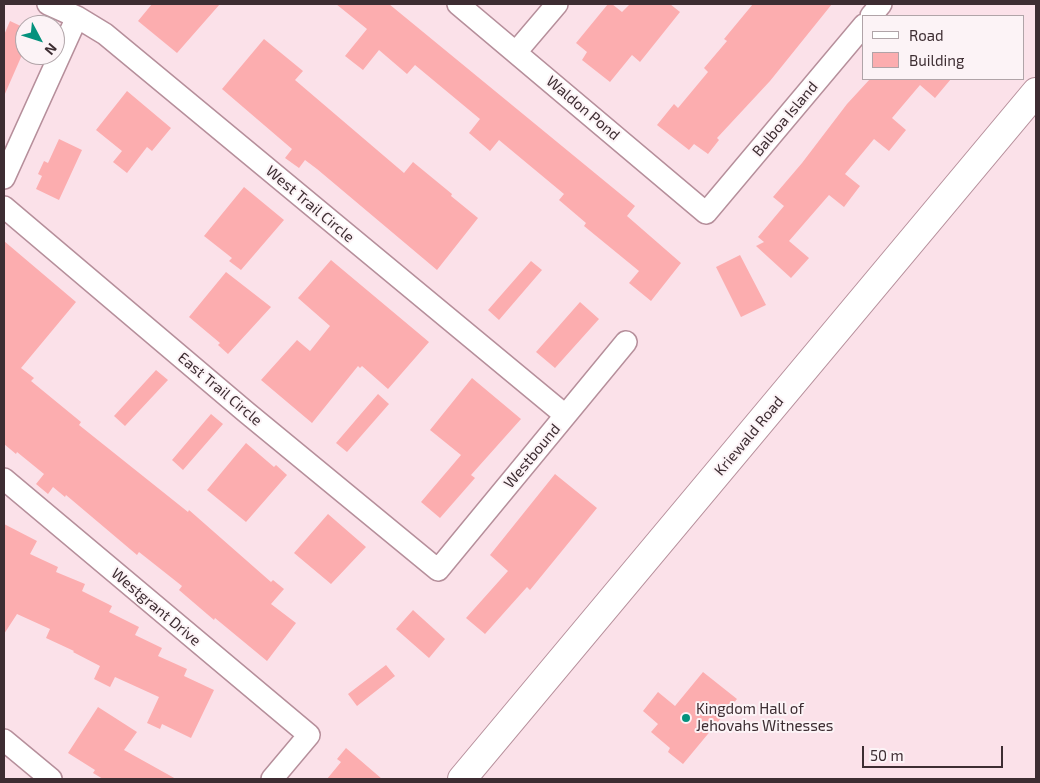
<!DOCTYPE html>
<style>
body{margin:0}
#map{position:relative;width:1040px;height:783px;overflow:hidden;background:#fbe1e9;font-family:"Exo 2",sans-serif}
canvas{display:block}
.frame{position:absolute;inset:0;border:5px solid #3d2d32;pointer-events:none}
.legend{position:absolute;left:862px;top:15px;width:162px;height:65px;box-sizing:border-box;background:#fcf3f6;border:1px solid #b0a4a8;margin:0;padding:6px 9px;list-style:none;font-size:15px;color:#3d2d32}
.legend li{display:flex;align-items:center;gap:10px;height:25px}
.legend b{width:25px;border:1px solid #b0a4a8}
.north{position:absolute;left:15px;top:15px;width:50px;height:50px;box-sizing:border-box;background:#fcf3f6;border:1px solid #b0a4a8;border-radius:50%;rotate:130deg;font-size:14px;font-weight:700;line-height:20px;text-align:center;color:#3d2d32}
.north::after{content:'';display:block;margin:auto;width:18px;height:22px;background:#05927d;clip-path:polygon(50% 0,100% 100%,50% 72%,0 100%)}
.scale{position:absolute;left:862px;top:746px;width:141px;height:22px;box-sizing:border-box;border:2px solid #3d2d32;border-top:0;padding-left:6px;font-size:15px;line-height:18px;white-space:nowrap;color:#3d2d32;-webkit-text-stroke:4px #fcf3f6;paint-order:stroke}
</style>
<div id="map">
<canvas width="1040" height="783"></canvas>
<div class="frame"></div>
<ul class="legend">
<li><b style="height:6px;background:#fff"></b>Road</li>
<li><b style="height:14px;background:#fcadaf"></b>Building</li>
</ul>
<div class="north">N</div>
<div class="scale">50 m</div>
</div>
<script>
const g = document.querySelector('canvas').getContext('2d');
g.lineJoin = 'round';
function paint(path, color) { g.fillStyle = color; g.fill(path, 'evenodd'); }
function strokePath(path, color, width, dash) { g.strokeStyle = color; g.lineWidth = width; g.lineCap = dash ? 'butt' : 'round'; g.setLineDash(dash || []); g.stroke(path); }
function drawText(font, color, halo, rows, align = 'center') {
  g.font = font + ' "Exo 2",sans-serif'; g.lineWidth = 4; g.setLineDash([]); g.textBaseline = 'middle'; g.strokeStyle = halo; g.fillStyle = color; for (const [text, x, y, turn = 0] of rows) {
    g.save(); g.translate(x, y); g.rotate((+turn || 0) * Math.PI / 180); g.textAlign = isNaN(turn) ? turn : align; if (halo) g.strokeText(text, 0, 0); g.fillText(text, 0, 0); g.restore();
  }
}
paint(new Path2D(`
 M152,4H220L177,53L138,21Z
 M336,4H389L635,206L627,216L681,263L651,301L629,283L639,271L584,226L586,223L559,200L564,194L499,140L490,151L469,133L480,119L415,65L407,74L379,50L363,70L345,56L367,29Z
 M608,4H612L622,12L630,4H670L680,12L640,62L632,55L610,82L582,60L587,52L576,43Z
 M753,4H832L770,81L717,138L719,140L708,154L694,144L689,150L657,125L674,104L678,108L708,72L704,68L727,41L724,39Z
 M10,21L25,28V48L4,96V35Z
 M264,39L303,71L295,80L404,173L413,162L452,194L451,196L478,218L437,270L317,169L305,160L299,168L285,158L292,149L222,89Z
 M870,79H951L935,98L920,85L892,118L906,130L889,151L874,139L845,174L860,186L844,207L829,195L789,241L809,258L791,278L756,246L764,242L758,237L784,206L773,197L802,163L847,104Z
 M127,91L171,128L152,151L147,147L127,173L113,162L122,151L96,130Z
 M59,139L82,150L59,200L36,189L42,176L38,174L44,161L48,163Z
 M244,187L284,220L241,270L229,261L232,258L204,236Z
 M4,241L76,302L21,368L34,378L31,381L81,422L79,425L188,512L189,510L271,582L273,580L284,589L271,604L296,623L267,661L215,618L214,620L179,590L182,586L139,552L137,555L66,495L65,497L53,487L48,494L36,484L44,474L17,452L16,454L4,444Z
 M740,255L766,305L741,317L716,267Z
 M331,260L429,342L388,389L362,366L360,368L358,366L312,423L261,380L297,340L310,351L330,326L298,298Z
 M531,261L542,270L499,320L488,310Z
 M226,272L271,307L228,354L218,345L220,343L189,317Z
 M580,302L599,319L555,368L536,352Z
 M156,370L168,380L125,426L114,416Z
 M472,378L521,419L471,475L475,478L440,518L421,502L461,455L430,430Z
 M378,394L389,404L347,452L336,443Z
 M211,414L223,424L183,470L172,460Z
 M246,443L274,467L276,465L287,475L246,522L207,490Z
 M555,474L597,508L530,590L527,587L485,634L466,618L508,571L490,555Z
 M328,514L366,547L331,584L294,553Z
 M4,524L37,541L30,554L58,567L56,572L85,584L82,591L112,606L109,612L139,627L135,635L162,648L158,656L187,669L184,676L214,690L191,738L162,724L160,729L147,723L159,697L115,677L110,687L94,679L100,666L73,652L74,651L46,638L50,629L17,614L4,634Z
 M413,610L445,639L429,658L396,629Z
 M386,665L395,676L357,706L348,694Z
 M703,672L737,699L683,764L668,752L670,748L651,732L658,724L643,711L658,692L675,706Z
 M98,707L137,732L124,750L176,779H103L93,773L95,770L68,753Z
 M346,748L382,779H327L341,762L337,759Z`), '#fcadaf');
const street = new Path2D(`
 M48,4L77,17L105,34L565,415
 M458,4L706,213L864,25
 M871,16L881,4
 M517,51L557,4
 M4,178L77,17
 M4,207L246,412L438,570L626,342
 M4,479L309,735L272,779
 M4,740L51,779`);
const secondary = new Path2D(`
 M462,779L1036,92`);
strokePath(street, '#b68f9b', 24);
strokePath(secondary, '#b68f9b', 30);
strokePath(street, '#fff', 21);
strokePath(secondary, '#fff', 28);
for (const [x, y, r, color] of [
 [686,718,5,"#05927d"]
]) { const dot = new Path2D(); dot.arc(x, y, r, 0, 2 * Math.PI); g.fillStyle = color; g.fill(dot); strokePath(dot, '#fcf3f6', 2); }
drawText('15px', '#3d2d32', '#fcf3f6', [
 ["Waldon Pond",583,108,40],
 ["Balboa Island",785,119,-50],
 ["West Trail Circle",310,204,40],
 ["East Trail Circle",220,389,40],
 ["Kriewald Road",749,436,-50],
 ["Westbound",532,456,-50],
 ["Westgrant Drive",156,607,40]
]);
drawText('15px', '#3d2d32', '#fcf3f6', [
 ["Kingdom Hall of",696,709],
 ["Jehovahs Witnesses",696,726]
], 'left');
</script>
